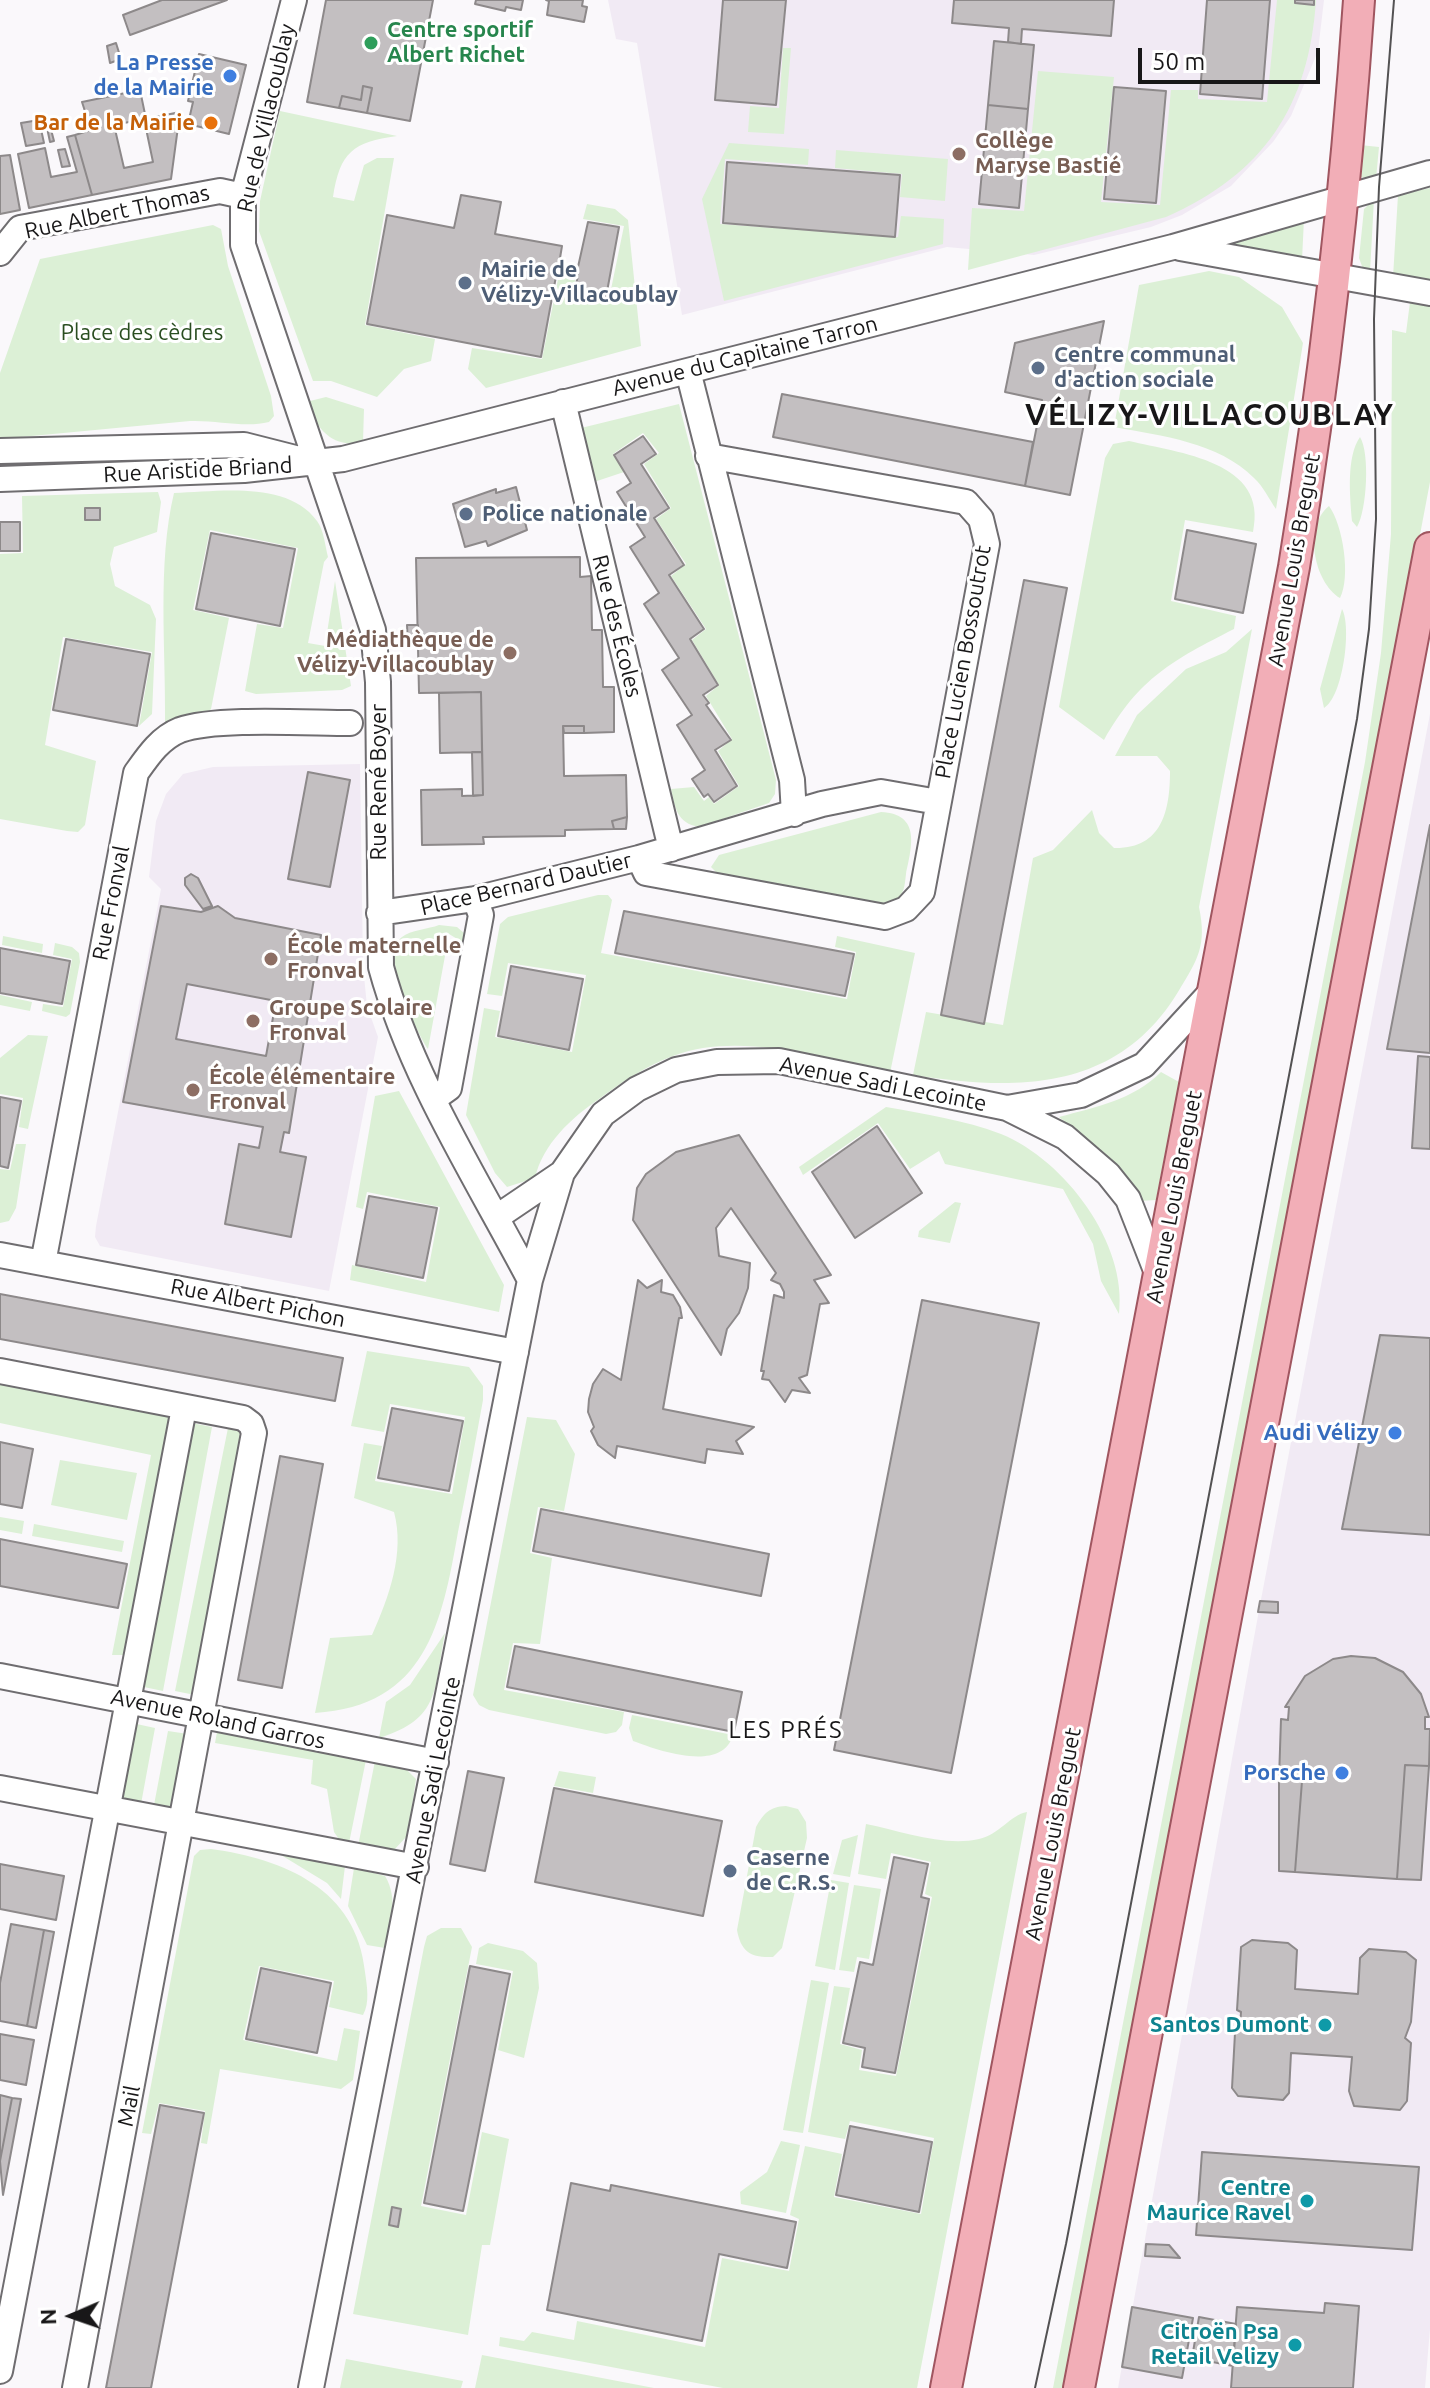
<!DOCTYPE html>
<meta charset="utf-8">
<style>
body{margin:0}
#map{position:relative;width:1430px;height:2388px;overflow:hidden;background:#faf8fb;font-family:Ubuntu,sans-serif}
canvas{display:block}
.north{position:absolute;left:32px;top:2276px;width:80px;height:80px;-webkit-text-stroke:6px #fff;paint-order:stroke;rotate:268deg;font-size:22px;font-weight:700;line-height:32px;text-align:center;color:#181718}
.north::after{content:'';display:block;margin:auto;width:28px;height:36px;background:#181718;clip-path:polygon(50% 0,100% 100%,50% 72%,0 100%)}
.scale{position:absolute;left:1138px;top:48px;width:182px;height:36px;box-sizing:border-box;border:4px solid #181718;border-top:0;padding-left:10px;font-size:24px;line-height:28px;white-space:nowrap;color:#181718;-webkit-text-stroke:6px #fff;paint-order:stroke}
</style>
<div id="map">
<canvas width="1430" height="2388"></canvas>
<div class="north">N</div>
<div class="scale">50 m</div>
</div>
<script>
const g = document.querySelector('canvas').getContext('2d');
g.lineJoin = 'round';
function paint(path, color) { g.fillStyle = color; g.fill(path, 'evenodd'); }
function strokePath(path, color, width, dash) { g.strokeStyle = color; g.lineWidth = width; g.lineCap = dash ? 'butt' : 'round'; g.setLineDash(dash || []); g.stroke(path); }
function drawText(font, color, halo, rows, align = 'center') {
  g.font = font + ' Ubuntu,sans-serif'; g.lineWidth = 6; g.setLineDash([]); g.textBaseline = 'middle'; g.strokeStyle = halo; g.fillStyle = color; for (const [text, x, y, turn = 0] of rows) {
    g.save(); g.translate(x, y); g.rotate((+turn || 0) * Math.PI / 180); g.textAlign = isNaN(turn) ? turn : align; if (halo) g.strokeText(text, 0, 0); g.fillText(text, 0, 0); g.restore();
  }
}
paint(new Path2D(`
 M608,0H1324L1318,51L1291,116L1273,142L1231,186L1182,215L1151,227L1034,255L947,247L682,315L637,43L616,39Z
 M1430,714V2329L1425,2388H1118L1259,1610Z
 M360,764L363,966L367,1006L378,1037L329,1291L100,1246L95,1237L96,1226L161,889L149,877L156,821L166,794L183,774L213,767Z`), '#f1eaf4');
paint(new Path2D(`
 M1277,0H1316C1309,106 1264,174 1166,217L968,270L972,208L1024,211L1038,71L1114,77L1101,202L1160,205L1171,90H1198V99L1267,102Z
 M783,48H791L784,134L748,132L750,106L779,108Z
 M280,111L397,136C353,142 340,152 333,197L354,201L364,165L377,158H394L365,325L435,339L431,361L404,369L377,397L331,381H313L259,231L260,201Z
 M729,143L809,149L808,165L725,159L720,224L898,237L901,216L944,219L943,244L724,301L702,199Z
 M1360,145L1379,147L1376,179L1359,177Z
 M836,150L948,159L945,201L900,197L902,174L835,168Z
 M1430,188V284L1393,277L1398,195Z
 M1374,199L1370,272L1363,269L1359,258L1364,209Z
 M587,204L615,209L628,220L641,346L486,388L468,369L472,348L542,359L559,274L576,277L573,292L609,299L624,226L583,219Z
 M1304,219L1302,260L1230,246L1229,242Z
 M213,225L221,229L228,266L271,396L274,416L269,422C245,428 217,420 190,421L0,439V373L40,259Z
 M1209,271L1239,277L1282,307L1303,343L1276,509C1269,499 1263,486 1254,478C1218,442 1162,436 1114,427L1139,285Z
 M1410,302L1430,306V482L1068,2388H1053L1365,762L1381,653L1391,534L1392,330L1406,333Z
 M326,397L364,409L363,442C332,449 317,429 306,402Z
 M679,404L776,780L775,794L769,803L699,827C677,823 675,808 671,789L694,787L704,801L709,797L714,804L739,786L718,751L732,739L706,696L719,685L692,640L706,629L671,576L686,564L656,519L671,508L644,464L659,453L643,433L613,454L624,472L594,482L581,428Z
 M1360,437C1370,453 1367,510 1357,527L1352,521C1350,497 1346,457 1360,437Z
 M1129,441C1179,453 1269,461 1253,532L1185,520L1171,601L1236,616L1234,629C1173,660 1139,678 1104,740L1059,707L1105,458L1113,444Z
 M158,492L161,502L157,532L114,547L110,564L115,586L150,605L156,619L152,714L139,726L152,652L63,637L45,745L96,761L85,825L78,832L67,831L0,819V554L23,553L22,496Z
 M174,493C218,492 287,480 317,521C324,530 325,546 328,557L324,562L308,643L325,646L335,581L351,686L342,690L256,694L245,691L257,624L283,628L298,548L210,530L193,610L229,618L211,709L208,713L165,723C166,649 157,564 174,493Z
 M1329,506C1343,525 1351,577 1340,598C1314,582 1303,527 1329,506Z
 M1342,609C1352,627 1343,697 1324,708L1320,689Z
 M1252,629L1199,907C1207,946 1198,959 1178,992C1117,1092 1017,1091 913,1075L926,1012L1003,1025L1033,858L1053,850L1092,810L1099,833L1114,848C1162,849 1170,811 1170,771L1157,756H1115L1137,715L1186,669L1226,652Z
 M881,812C921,814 912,846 906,874C905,881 905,892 899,897C893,903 882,903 875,903L719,875L711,867L719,855Z
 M598,895H608L612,900L601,953L847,999L856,952L835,947L837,936L915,953L890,1073C826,1058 738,1031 673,1056C646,1066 622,1082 599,1099C571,1118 543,1144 535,1178L507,1187L495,1173L466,1115L484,1008L500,1011L495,1037L572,1052L586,975L508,963L502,996L487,994L500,924L508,917Z
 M439,925L457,927L464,933V943L449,934L428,1049C416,1031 379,954 402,937C410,930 429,929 439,925Z
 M3,936L43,944L42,953L2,945Z
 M55,943L72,947L79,953L80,962L70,1014L66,1017L42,1011L43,1004L63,1007L72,959L53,955Z
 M0,995L32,1002L30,1011L0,1005Z
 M28,1035L48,1036L28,1129L19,1127L23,1098L0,1094V1058Z
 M1161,1072L1179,1082L1156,1200L1140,1201L1112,1161L1059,1117C1096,1107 1133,1100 1161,1072Z
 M399,1091L504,1285L499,1312L350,1280L352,1265L426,1282L440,1207L367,1192L363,1209L356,1207L375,1096Z
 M886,1107C925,1114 964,1120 1001,1134C1065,1160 1128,1244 1119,1314L1101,1281L1093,1244L1063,1189L945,1164L939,1151L910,1169L878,1123L803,1175L799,1167Z
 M16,1144H26L16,1208L9,1221L0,1223V1169L10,1170Z
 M955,1202L961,1203L950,1243L918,1237L919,1231Z
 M367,1351L469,1367L483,1386V1400C475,1444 467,1488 458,1532C442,1623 426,1706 315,1713L330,1638L372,1635C389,1597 405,1553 394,1512L354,1498L364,1443L382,1446L375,1481L452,1494L465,1417L390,1404L384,1432L351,1426Z
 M0,1383L173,1417L126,1655H112L151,1455L0,1423Z
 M527,1417L556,1420L575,1454L564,1511L538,1507L530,1553L552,1558L540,1644L513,1643L504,1690L624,1712L622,1725L616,1732L606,1734L489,1710L479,1705L473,1695Z
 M192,1423L212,1427L163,1691L139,1686Z
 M228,1428L246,1431L195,1695L175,1691Z
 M60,1460L137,1473L127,1520L51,1505Z
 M0,1517L24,1521L22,1534L0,1530Z
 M34,1524L124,1541L122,1552L32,1536Z
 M445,1633C434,1689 441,1719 379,1738L386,1702L410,1685Z
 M632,1715L733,1735C722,1773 660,1751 633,1741L629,1728Z
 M132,1723L155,1728L141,1804L118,1801Z
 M168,1731L188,1734L174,1809L154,1805Z
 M217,1732L366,1760L349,1843L341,1842L334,1832L327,1789L311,1784L313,1760L215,1743Z
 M375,1761L403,1766L416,1779L408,1835L394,1850L358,1846Z
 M559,1771L596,1777L593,1793L554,1786Z
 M786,1806L798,1809L806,1822L807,1838L782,1948L773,1957C751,1958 741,1952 737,1930L756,1827C764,1813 769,1807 786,1806Z
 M1027,1812L917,2388H723L499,2346L500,2337L524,2341L532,2332L574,2340L577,2321L705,2347L722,2258L789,2271L799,2219L790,2215L805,2146L842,2154L834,2197L921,2214L934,2138L850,2121L845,2139L808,2132L834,1986L850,1988L840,2044L862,2050L859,2070L896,2076L932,1897L925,1894L931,1862L891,1853L886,1879L858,1874L866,1824C901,1831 944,1847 979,1839C999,1835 1010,1815 1027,1812Z
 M858,1835L850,1877L833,1874L842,1840Z
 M211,1849C284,1859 357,1889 365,1972C367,1986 370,2003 363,2015L329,2007L334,1981L259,1966L243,2040L337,2061L344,2028L360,2031L353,2080L341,2089L220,2069L207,2144L201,2143L205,2111L159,2103L151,2134L142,2133L194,1856L200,1850Z
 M281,1855L345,1866L341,1899L327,1883Z
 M354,1868L385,1876C399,1899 390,1924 385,1948L367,1945L348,1906Z
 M831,1880L849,1883L835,1970L815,1966Z
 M854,1885L881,1889L869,1959L857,1957L854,1972L839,1970Z
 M441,1928H461L472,1947L421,2206L466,2215L482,2132L509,2139L490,2245H482L468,2335L353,2314L424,1947L427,1936Z
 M488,1943L523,1951L537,1963L539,1988L524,2058L498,2050L513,1971L476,1964L479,1948Z
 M811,1980L829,1983L803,2133L783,2130Z
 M781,2141L800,2145L786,2213L741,2204L740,2192L767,2172Z
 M482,2355L654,2388H475Z
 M346,2359L463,2381L461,2388H340Z`), '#dcf0d6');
const building = new Path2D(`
 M162,0H227L130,35L123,15Z
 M326,0H433L410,121L367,113L372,88L363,86L361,100L342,96L339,108L307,102Z
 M476,0H523L521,10L506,7L505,11L475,4Z
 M546,0H583L582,6L587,7L584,22L547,15L549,1Z
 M723,0H786L776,105L715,100Z
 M954,0H1114L1111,36L1022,29L1021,44L1008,42L1009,28L952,23Z
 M1207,0H1270L1262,99L1200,94Z
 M1295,0H1314V5L1295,3Z
 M994,41L1034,45L1028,109L988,105Z
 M116,43L121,59L110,63L107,46Z
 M199,54L246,65L229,134L188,124L193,102L188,101Z
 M363,86L372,88L367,113L339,108L342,96L361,100Z
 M1114,87L1166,91L1156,203L1104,199Z
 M140,90L146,119L180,112L171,179L92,195L75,135L91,130L82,102ZM144,119L153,162L124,168L114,125Z
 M988,105L1028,109L1019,208L979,204Z
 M39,120L44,143L26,146L21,123Z
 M49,122L54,141L50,142L46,123Z
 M75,135L92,195L29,208L18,154L45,148L51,177L77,172L67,137Z
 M65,149L70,166L62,167L58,150Z
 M10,155L20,210L0,214V156Z
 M727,162L900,175L895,237L723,223Z
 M461,195L501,202L495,234L562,246L559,264L578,267L588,222L619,227L606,297L575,290L578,275L557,271L541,357L367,324L387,215L454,228Z
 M1104,321L1070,495L1025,486L1042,400L1005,392L1015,343Z
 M782,394L1033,442L1025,486L773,437Z
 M643,436L656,454L641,464L669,508L654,518L684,565L669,575L704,629L690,639L718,685L703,695L709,703L706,705L731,740L715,750L737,786L714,802L708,794L704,797L692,779L705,770L677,725L692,715L662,670L679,658L644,604L659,593L630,547L645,537L617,492L631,483L614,455Z
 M516,487L527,530L488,546L486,541L465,547L453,504L496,489V493Z
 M85,508H100V520H85Z
 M0,522H20V551H0Z
 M1187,530L1256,544L1243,613L1175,599Z
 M211,533L295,549L280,626L196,609Z
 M580,557V577L591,576L592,630H602L603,687H614V732L584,733V726H563L564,776L626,775L627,817L612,821L614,829L565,830V836L483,837L484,844L422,845L421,790L462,789V796L483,795L481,692L419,693L416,558Z
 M1024,580L1067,588L984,1024L941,1015Z
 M407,625H418V647H408Z
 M66,639L150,654L137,726L53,710Z
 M481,692L482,752L440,753L439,693Z
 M563,726H584V733H564Z
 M472,752H482L483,795L473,796Z
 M308,772L350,780L330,887L288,879Z
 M627,817L626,829H614L612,821Z
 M1430,825V1053L1387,1049Z
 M191,874L198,878L212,906L203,909L185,885V878Z
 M161,906L201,912L218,906L235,918L321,935L289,1133L284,1132L280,1152L306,1157L291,1237L225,1224L239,1144L259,1148L263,1127L123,1102ZM187,984L276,1001L266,1056L176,1039Z
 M624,911L854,954L845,996L615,953Z
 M0,948L70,961L62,1004L0,993Z
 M511,966L583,979L569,1050L498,1036Z
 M1418,1056L1430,1057V1149L1412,1148Z
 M0,1097L21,1101L8,1168L0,1166Z
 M877,1126L922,1193L855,1238L812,1172Z
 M739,1135L831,1275L814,1280L829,1303L820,1304L807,1375L799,1378L810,1393L792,1390L785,1402L769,1380L762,1379L764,1371H761L774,1295L784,1298V1292L780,1284L771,1280L776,1273L731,1208L716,1228L719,1256L750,1263L748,1288L739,1313L727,1329L721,1355L633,1220L637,1188L646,1174L676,1152Z
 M369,1196L437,1208L423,1278L356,1265Z
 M638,1280L647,1288L662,1280L661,1292L673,1295L680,1307L682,1318H679L663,1409L754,1427L736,1441L743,1454L707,1449L705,1463L617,1446L615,1458L598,1445L591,1431L594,1427L588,1412L589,1399L593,1384L603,1369L621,1380Z
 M0,1294L343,1358L335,1401L0,1339Z
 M922,1300L1039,1323L951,1773L834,1750Z
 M1380,1335L1430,1338V1535L1342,1529Z
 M392,1408L463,1421L449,1491L378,1478Z
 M0,1442L33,1449L22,1508L0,1504Z
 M280,1456L323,1464L282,1688L238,1680Z
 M541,1509L769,1554L761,1596L533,1551Z
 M0,1539L127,1564L118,1608L0,1586Z
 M1260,1601L1278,1602V1613L1258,1612Z
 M515,1646L742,1692L734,1732L507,1687Z
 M1351,1656L1375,1658L1403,1672L1421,1694L1429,1717H1425V1729H1430L1429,1766L1405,1765L1397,1879L1295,1872L1302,1781L1279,1779L1281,1719L1288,1720L1289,1707H1285L1305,1676L1333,1659Z
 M1405,1765L1429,1766L1421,1880L1397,1879Z
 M468,1771L504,1778L485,1871L450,1864Z
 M1279,1779L1302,1781L1295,1872L1279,1871Z
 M554,1788L722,1821L703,1916L535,1882Z
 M894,1857L928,1864L921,1897L929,1899L895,2073L862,2067L865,2048L843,2043L860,1962L873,1965Z
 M0,1864L64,1876L56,1920L0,1909Z
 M11,1924L44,1930L27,2026L0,2021V1983Z
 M44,1930L54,1932L36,2028L27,2026Z
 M1252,1940L1288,1943L1297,1950L1295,1989L1358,1994L1360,1958L1369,1949L1406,1952L1416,1960L1411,2022L1405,2038L1411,2043L1407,2101L1400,2110L1354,2106L1349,2091L1352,2057L1291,2053L1289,2093L1283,2100L1238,2096L1232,2088L1235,2033L1240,2027L1241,2012L1237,2010L1241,1947Z
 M470,1966L510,1974L463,2211L424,2203Z
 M261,1968L331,1983L317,2053L246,2039Z
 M0,2034L34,2040L26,2085L0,2080Z
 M0,2095L12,2098L0,2161Z
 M12,2098L21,2099L3,2195L0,2161Z
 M160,2105L204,2113L151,2388H106Z
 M850,2126L932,2142L919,2212L836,2195Z
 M1202,2152L1419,2167L1412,2250L1196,2235Z
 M571,2183L610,2191L611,2185L796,2222L787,2268L719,2254L702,2341L547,2310Z
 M392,2207L401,2209L398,2227L389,2225Z
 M1146,2244L1169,2245L1180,2258L1145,2256Z
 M1325,2303L1359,2306L1353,2388H1231L1237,2307L1324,2313Z
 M1132,2307L1193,2318L1182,2378L1122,2367Z
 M1199,2317L1236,2324L1233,2366L1192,2358Z`);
paint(building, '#c3bfc1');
strokePath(building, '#8d898a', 2);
const minor = new Path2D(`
 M294,0L243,196V245L373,630L378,682L381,967C411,1077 477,1179 530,1280
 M1180,248L1430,293
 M0,253L20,228L220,191L243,196
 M688,371L792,780L794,814
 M563,402L671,849
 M0,451L244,445L299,459
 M0,479L244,470L343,459L1173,247L1430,173
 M639,858L646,873L885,917L906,909L922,892L987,544L981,519L966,502L708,456
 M379,913L475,899L639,858L822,804L881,792L938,802
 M435,1098L449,1088L481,915L475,899
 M1007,1108L1081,1095L1144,1065L1213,990
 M497,1217L562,1173
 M0,1255L516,1352
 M43,1263L136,773C148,756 160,738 180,730C216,717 308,723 350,723
 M0,1371L243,1418L251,1424L254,1433L75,2388
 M0,1676L436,1762
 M0,1788L416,1867
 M0,2371L184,1408
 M311,2388L530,1280L562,1173L603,1114L637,1089L676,1070L717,1062L779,1061L1007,1108L1065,1137L1108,1174L1128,1199L1159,1278`);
const major = new Path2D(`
 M946,2388L1294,567C1325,379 1346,190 1359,0
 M1079,2388L1430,548`);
strokePath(minor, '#6f6d70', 28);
strokePath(major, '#a05660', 34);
strokePath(minor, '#fff', 24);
strokePath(major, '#f2aeb7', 30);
strokePath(new Path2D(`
 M1035,2388L1066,2244L1357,719L1369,629L1376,519L1374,319L1379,187L1394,0`), '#535253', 2);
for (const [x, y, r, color] of [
 [371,43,8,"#2e9e5b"],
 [230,76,8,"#3f7fe0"],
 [211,123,8,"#e8710a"],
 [959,154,8,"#8d6e63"],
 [465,283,8,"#5c6f8a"],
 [1038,368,8,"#5c6f8a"],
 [466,514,8,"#5c6f8a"],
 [510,653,8,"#8d6e63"],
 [271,959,8,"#8d6e63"],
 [253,1021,8,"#8d6e63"],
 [193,1090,8,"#8d6e63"],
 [1395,1433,8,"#3f7fe0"],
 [1342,1773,8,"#3f7fe0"],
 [730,1871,8,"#5c6f8a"],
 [1325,2025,8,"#0f9aa8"],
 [1307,2201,8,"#0f9aa8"],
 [1295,2345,8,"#0f9aa8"]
]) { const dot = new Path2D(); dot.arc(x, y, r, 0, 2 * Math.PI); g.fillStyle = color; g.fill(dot); strokePath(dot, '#fff', 3); }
drawText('bold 22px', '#27864d', '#fff', [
 ["Centre sportif",387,30],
 ["Albert Richet",387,55]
], 'left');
drawText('bold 22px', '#366cbe', '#fff', [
 ["La Presse",214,63],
 ["de la Mairie",214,88],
 ["Audi Vélizy",1379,1433],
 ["Porsche",1326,1773]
], 'right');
drawText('22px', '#181718', '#fff', [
 ["Rue de Villacoublay",266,118,-77],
 ["Rue Albert Thomas",117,212,-12],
 ["Avenue du Capitaine Tarron",745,356,-14],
 ["Rue Aristide Briand",198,470,-3],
 ["Avenue Louis Breguet",1294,560,-80],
 ["Rue des Écoles",617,626,76],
 ["Place Lucien Bossoutrot",963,662,-80],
 ["Rue René Boyer",379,782,-90],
 ["Place Bernard Dautier",526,884,-13],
 ["Rue Fronval",111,903,-79],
 ["Avenue Sadi Lecointe",883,1084,11],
 ["Avenue Louis Breguet",1174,1197,-79],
 ["Rue Albert Pichon",258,1303,11],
 ["Avenue Roland Garros",218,1719,12],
 ["Avenue Sadi Lecointe",433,1780,-79],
 ["Avenue Louis Breguet",1053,1834,-79],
 ["Mail",129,2106,-79]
]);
drawText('bold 22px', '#c56008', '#fff', [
 ["Bar de la Mairie",195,123]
], 'right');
drawText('bold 22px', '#785e54', '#fff', [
 ["Collège",975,141],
 ["Maryse Bastié",975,166],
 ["Médiathèque de",494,640,"right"],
 ["Vélizy-Villacoublay",494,665,"right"],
 ["École maternelle",287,946],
 ["Fronval",287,971],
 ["Groupe Scolaire",269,1008],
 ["Fronval",269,1033],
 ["École élémentaire",209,1077],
 ["Fronval",209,1102]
], 'left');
drawText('bold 22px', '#4e5e75', '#fff', [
 ["Mairie de",481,270],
 ["Vélizy-Villacoublay",481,295],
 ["Centre communal",1054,355],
 ["d'action sociale",1054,380],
 ["Police nationale",482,514],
 ["Caserne",746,1858],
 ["de C.R.S.",746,1883]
], 'left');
drawText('22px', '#2a4e20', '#fff', [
 ["Place des cèdres",142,333]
]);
drawText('bold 22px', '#0d838f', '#fff', [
 ["Santos Dumont",1309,2025],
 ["Centre",1291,2188],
 ["Maurice Ravel",1291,2213],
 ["Citroën Psa",1279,2332],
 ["Retail Velizy",1279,2357]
], 'right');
g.letterSpacing = '2px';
drawText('24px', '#181718', '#fff', [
 ["LES PRÉS",786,1730]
]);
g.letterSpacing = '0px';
g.letterSpacing = '2px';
drawText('bold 30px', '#181718', '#fff', [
 ["VÉLIZY-VILLACOUBLAY",1210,415]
]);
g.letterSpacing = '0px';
</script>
